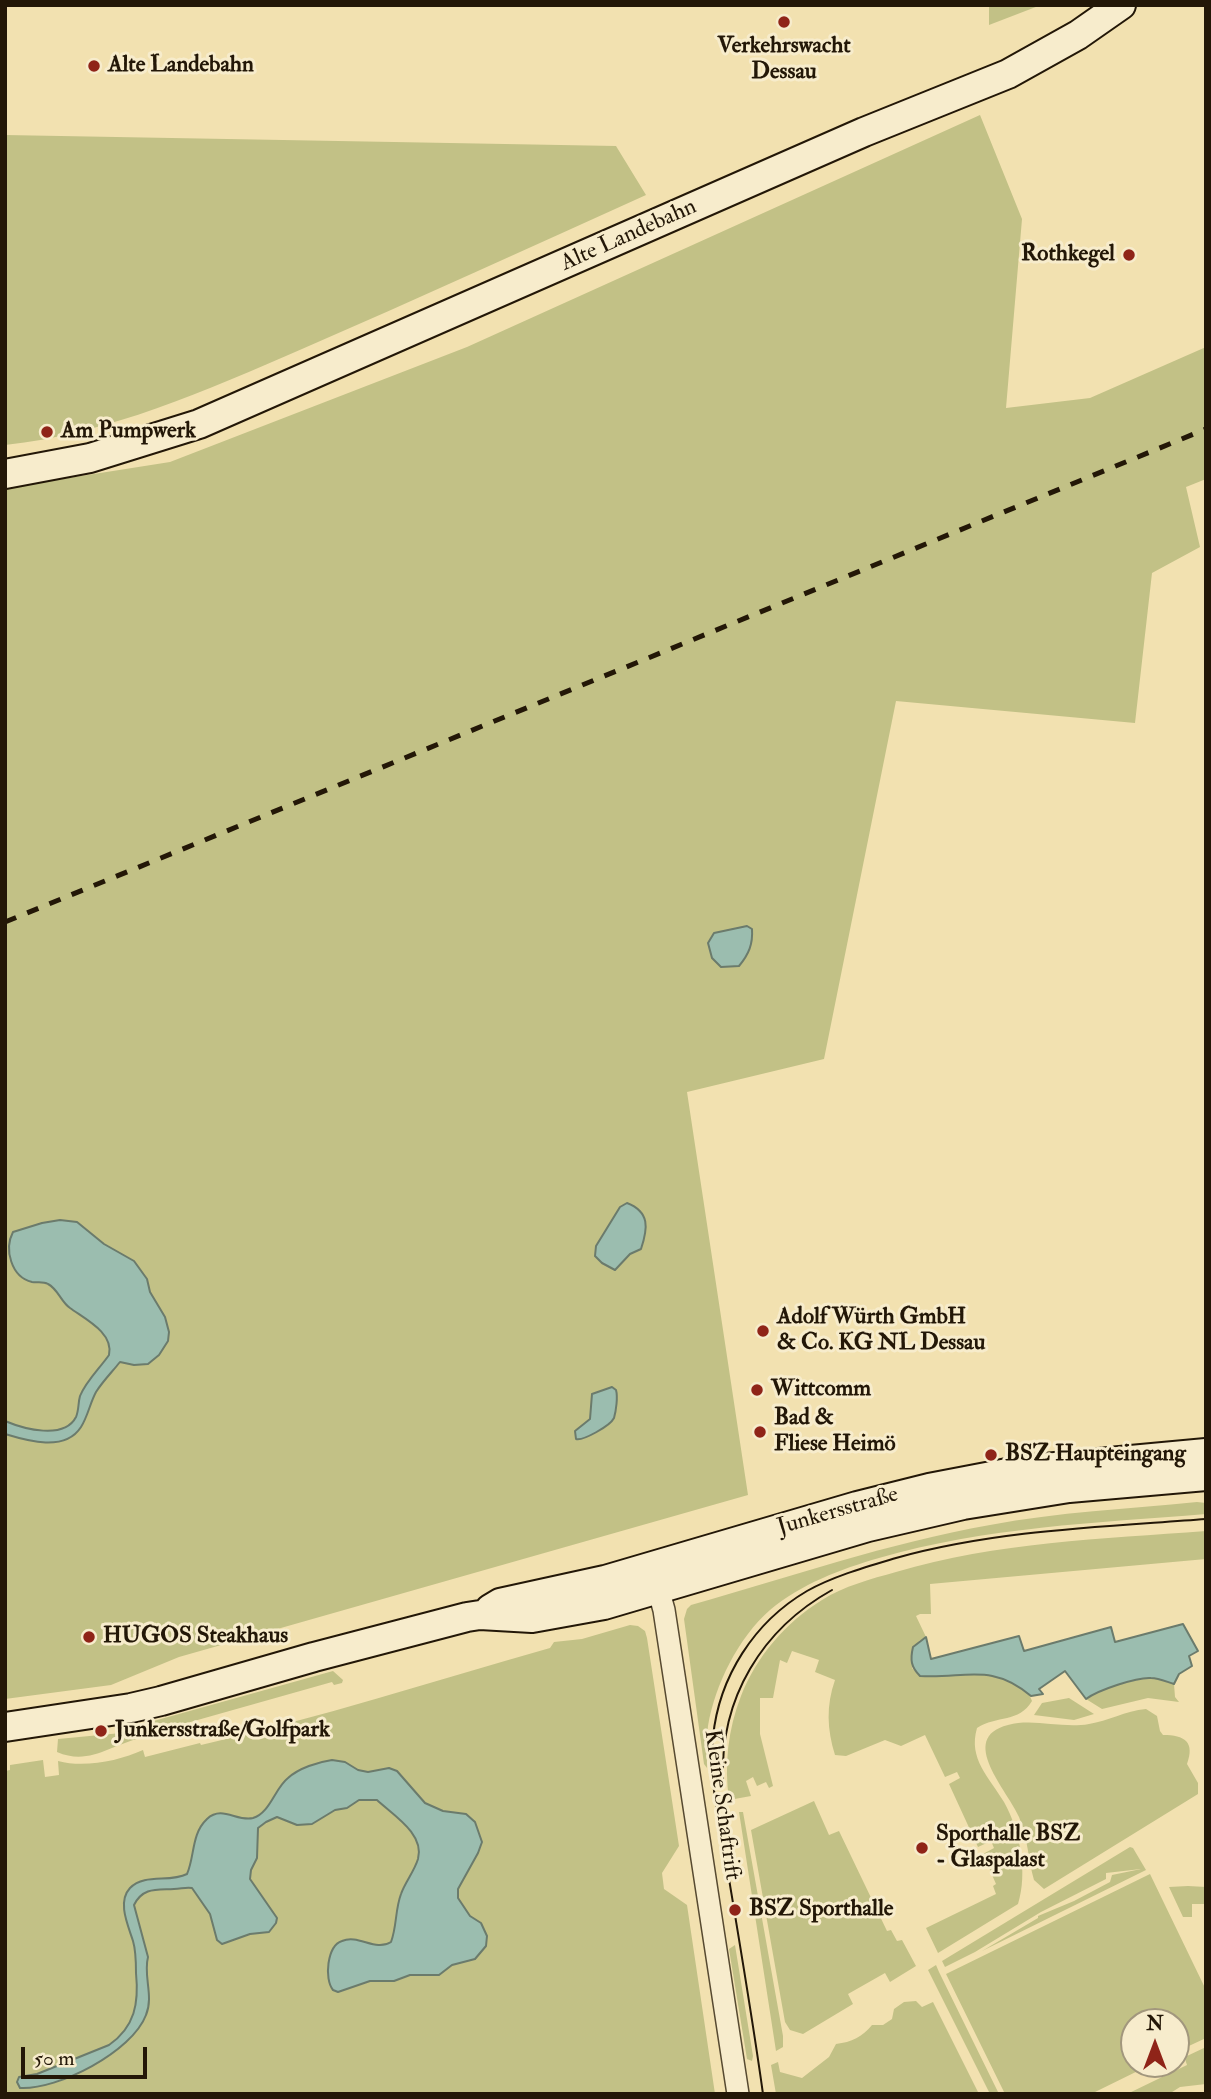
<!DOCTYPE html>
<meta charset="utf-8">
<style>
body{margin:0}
#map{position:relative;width:1211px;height:2099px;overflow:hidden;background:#f2e1b0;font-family:"IM FELL Double Pica",serif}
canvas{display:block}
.frame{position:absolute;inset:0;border:7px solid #231707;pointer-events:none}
.north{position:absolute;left:1120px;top:2008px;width:70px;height:70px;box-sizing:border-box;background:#f7eccc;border:2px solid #a2977d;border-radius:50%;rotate:0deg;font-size:19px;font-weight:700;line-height:28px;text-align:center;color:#231707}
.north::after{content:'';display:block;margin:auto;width:24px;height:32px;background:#8f2418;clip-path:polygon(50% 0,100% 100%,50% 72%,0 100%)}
.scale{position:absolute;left:21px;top:2047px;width:126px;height:32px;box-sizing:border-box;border:4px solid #231707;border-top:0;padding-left:9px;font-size:21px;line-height:24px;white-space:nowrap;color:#231707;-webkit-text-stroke:5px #f7eccc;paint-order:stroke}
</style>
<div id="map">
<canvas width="1211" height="2099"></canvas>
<div class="frame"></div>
<div class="north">N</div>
<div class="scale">50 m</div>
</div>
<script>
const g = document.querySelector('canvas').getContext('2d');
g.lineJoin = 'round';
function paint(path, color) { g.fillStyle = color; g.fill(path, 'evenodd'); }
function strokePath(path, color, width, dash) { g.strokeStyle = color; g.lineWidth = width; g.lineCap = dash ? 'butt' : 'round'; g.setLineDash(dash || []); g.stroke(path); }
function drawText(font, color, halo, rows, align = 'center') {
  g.font = font + ' "IM FELL Double Pica",serif'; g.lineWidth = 6; g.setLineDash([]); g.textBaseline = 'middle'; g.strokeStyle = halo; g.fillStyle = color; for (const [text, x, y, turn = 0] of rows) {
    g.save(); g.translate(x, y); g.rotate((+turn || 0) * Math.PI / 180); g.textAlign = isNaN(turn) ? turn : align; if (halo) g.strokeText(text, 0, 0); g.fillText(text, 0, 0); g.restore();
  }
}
paint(new Path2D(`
 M989,5H1041L989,25Z
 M980,115L1022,219L1006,408L1090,398L1206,347V479L1186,487L1200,547L1152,573L1135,723L896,701L824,1059L687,1092L748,1495L179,1657L111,1685L5,1699V488L170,462L467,347Z
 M5,135L616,146L646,195C531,247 417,299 302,349C207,390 109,434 5,445Z
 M1197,1502L1206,1503V1514C1096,1523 986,1527 879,1558C841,1569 801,1584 770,1610C738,1638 715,1685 708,1726C706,1740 707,1754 707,1768L704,1764L684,1619L687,1609L691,1605C790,1577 888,1543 990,1525C1058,1512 1128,1509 1197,1502Z
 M1206,1531V1559L930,1584L931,1614H920L916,1616L926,1637L919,1641L912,1668L920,1676C940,1678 957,1672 976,1673C994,1673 1026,1682 1032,1701C1019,1723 997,1715 977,1728C968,1759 989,1777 1004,1802C1020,1830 1028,1873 1018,1904L938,1953L926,1928L996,1894L993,1886L996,1884L983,1854L994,1848L991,1841L978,1847L949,1784L960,1778L957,1772L945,1777L925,1735L901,1746L885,1740L846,1756L835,1755C827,1729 826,1706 835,1680L815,1672L819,1660L792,1651L787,1663L780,1660L773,1698H760V1734L773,1786L769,1788L766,1782L757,1786L753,1777L746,1781L751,1796L729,1800C724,1765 728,1729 741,1696C757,1656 785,1623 822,1600C844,1586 871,1579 896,1572C997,1542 1102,1539 1206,1531Z
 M630,1625L638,1626L645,1631L647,1638L679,1846L662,1873L664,1889L687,1905L715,2094H5V1771L10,1770V1765L43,1760L45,1777L59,1775L58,1761C84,1768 119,1761 143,1750L145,1757L200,1743L201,1745C319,1718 434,1681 550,1648L554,1642L582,1639Z
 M333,1671L343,1680L342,1683L334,1685L332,1682L141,1736V1738C110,1745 89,1766 57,1752L58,1739L132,1732L143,1724Z
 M1153,1678L1174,1684L1175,1697L1179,1702L1148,1698L1102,1709L1086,1699C1102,1687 1134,1679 1153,1678Z
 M1069,1698L1094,1714L1074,1720L1034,1715L1042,1703Z
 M1146,1709L1157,1716L1160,1731L1163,1735C1185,1735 1195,1742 1187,1764L1198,1783V1794L1044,1889L1034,1880C1028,1859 1028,1838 1019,1817C1009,1792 956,1738 1008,1725C1034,1718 1062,1729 1089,1724C1108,1721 1125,1711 1146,1709Z
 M814,1801L829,1835L839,1831L887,1931L891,1930L897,1941L902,1940L916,1966L890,1982L885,1973L848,1994L853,2004L803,2034L790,2030L785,2022L751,1830Z
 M739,1812H743L783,2036V2047L776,2051Z
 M1130,1847L1133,1848L1146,1870L982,1951L1038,1918V1916L1074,1901L1110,1882L1112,1875L1141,1869L1106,1873V1879L1041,1912L975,1952L945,1967L942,1961Z
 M1150,1874L1206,1990V2038L1176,2052V2022H1134V2064H1152L1091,2094H1005L946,1974Z
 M1188,1886L1206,1887V1904H1192V1917H1183L1169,1887Z
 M735,1945L753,2056L752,2061L747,2059L729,1949Z
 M936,1965L939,1972L999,2094H990L928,1970Z
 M916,2001L922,2007L933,2002L979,2094H776L771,2065L778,2062L780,2072L802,2078L829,2057L836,2044C852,2042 862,2037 872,2025H883L892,2019L894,2009L904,2002Z
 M1206,2047V2084L1180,2087L1169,2094H1127L1187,2065L1185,2059L1187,2056Z`), '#c2c186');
const water = new Path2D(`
 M747,926L752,929C753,944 749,954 739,966L721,967L712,958L708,943L714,933Z
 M627,1203C650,1212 648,1228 641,1249L630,1254L615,1270L602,1263L595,1256L596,1246L620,1207Z
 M60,1220L77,1222L104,1244L134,1261L147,1279L150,1292L165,1317L169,1332L168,1341L159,1355L148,1364L134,1365L120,1362C112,1372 103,1381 96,1392C90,1403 88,1416 81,1427C65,1452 28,1441 5,1434V1421C24,1429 64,1440 76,1417C79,1410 78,1403 80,1396C86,1381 100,1368 109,1355C114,1333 85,1319 70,1308C61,1302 58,1289 48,1284C43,1281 37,1283 32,1282C11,1277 4,1249 13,1232L42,1223Z
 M612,1387L616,1390C618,1397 616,1411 614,1418C610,1426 583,1441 576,1439L575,1431L590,1419L592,1394Z
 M1183,1624L1198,1651L1189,1656L1192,1666L1179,1674L1174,1684C1167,1682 1159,1678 1151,1678C1137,1677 1098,1690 1086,1699L1065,1671L1039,1689L1043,1694L1031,1696C991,1662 965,1679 920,1676C911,1667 910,1660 913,1647L926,1637L931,1659L1019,1636L1024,1651L1111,1627L1115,1642Z
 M332,1760L345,1762L358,1770L368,1772L389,1768L397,1771L425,1803L443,1811L466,1814L475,1822L482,1842L478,1853L458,1889V1898L470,1916L481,1923L487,1936L486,1946L475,1959L452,1965L439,1975H410L394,1981H370L338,1992L333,1990C324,1979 327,1946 342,1941C359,1934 375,1952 391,1942C397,1926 395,1910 401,1894C405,1882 414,1872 418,1859C425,1834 393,1815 377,1800H359L347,1808L335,1810L312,1824L297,1825L277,1817L266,1822L258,1828L257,1858L251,1870L250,1879L277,1918L276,1923L269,1932L250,1934L222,1944L217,1940L210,1914L192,1888C185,1887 181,1889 174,1889C157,1890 143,1887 134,1905L148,1957C143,1976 154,1996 146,2015C132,2052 58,2090 20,2088L17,2082L19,2077L37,2074L109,2045C135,2027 139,2003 136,1973C136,1962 136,1951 133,1941C128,1925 117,1902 130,1888C145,1873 169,1883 187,1874C195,1856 191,1834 207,1819C222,1805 237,1822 253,1818C270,1813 275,1788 288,1778C299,1768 318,1762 332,1760Z`);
paint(water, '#9bbdaf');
strokePath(water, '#6b7b6c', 2);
const minor = new Path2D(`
 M654,1574L664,1610L738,2094`);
const secondary = new Path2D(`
 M5,474L90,458L199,424L864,132L1008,74L1078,35L1121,5
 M490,1609L500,1603L605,1580L857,1506L929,1488L1023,1470L1206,1453
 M5,1727L131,1708L161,1701L314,1657L467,1617L480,1615L532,1618L604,1605L868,1527L963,1505L1069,1488L1206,1476`);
strokePath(minor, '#574a31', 24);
strokePath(secondary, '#231707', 32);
strokePath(minor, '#f7eccc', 21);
strokePath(secondary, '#f7eccc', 28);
strokePath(new Path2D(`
 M723,1779C720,1698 762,1629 832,1590
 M763,2094C753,2022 741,1951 729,1879C722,1833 708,1784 713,1737C719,1677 754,1622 807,1591C834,1576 866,1567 896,1558C997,1530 1102,1527 1206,1519`), '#231707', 2);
strokePath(new Path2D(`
 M5,922L1206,429`), '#231707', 5, [12, 12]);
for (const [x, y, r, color] of [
 [784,22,7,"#8f2418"],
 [94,66,7,"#8f2418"],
 [1129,255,7,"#8f2418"],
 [47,432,7,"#8f2418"],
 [763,1331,7,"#8f2418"],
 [757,1390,7,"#8f2418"],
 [760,1432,7,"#8f2418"],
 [991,1455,7,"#8f2418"],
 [89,1637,7,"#8f2418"],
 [101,1731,7,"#8f2418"],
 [922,1848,7,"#8f2418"],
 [735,1910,7,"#8f2418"]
]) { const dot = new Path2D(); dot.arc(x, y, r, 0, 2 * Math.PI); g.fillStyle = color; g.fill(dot); strokePath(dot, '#f7eccc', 2.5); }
drawText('bold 23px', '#231707', '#f7eccc', [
 ["Verkehrswacht",784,47,"center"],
 ["Dessau",784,73,"center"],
 ["Alte Landebahn",108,66],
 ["Rothkegel",1115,255,"right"],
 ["Am Pumpwerk",61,432],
 ["Adolf Würth GmbH",777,1318],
 ["& Co. KG NL Dessau",777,1344],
 ["Wittcomm",771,1390],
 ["Bad &",774,1419],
 ["Fliese Heimö",774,1445],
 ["BSZ Haupteingang",1005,1455],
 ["HUGOS Steakhaus",103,1637],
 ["Junkersstraße/Golfpark",115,1731],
 ["Sporthalle BSZ",936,1835],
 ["- Glaspalast",936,1861],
 ["BSZ Sporthalle",749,1910]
], 'left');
drawText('23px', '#231707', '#f7eccc', [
 ["Alte Landebahn",629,236,-24],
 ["Junkersstraße",838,1512,-16],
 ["Kleine Schaftrift",721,1805,82]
]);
</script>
